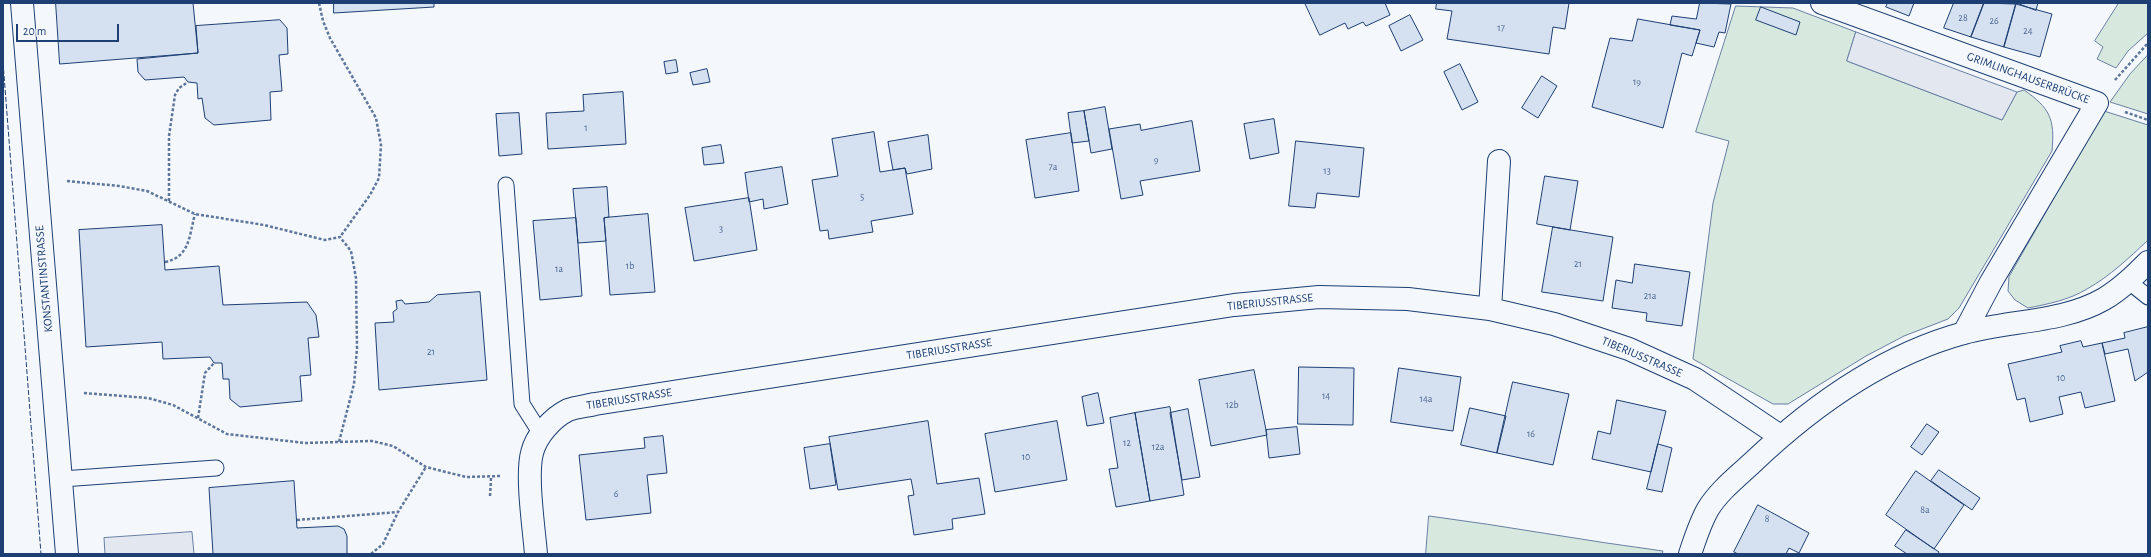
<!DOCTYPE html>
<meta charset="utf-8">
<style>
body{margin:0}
#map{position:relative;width:2151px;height:557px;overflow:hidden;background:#f4f7fb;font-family:"Alegreya Sans",sans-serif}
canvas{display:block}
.frame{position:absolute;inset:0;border:4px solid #1d3f73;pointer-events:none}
.scale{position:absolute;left:16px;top:24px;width:103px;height:18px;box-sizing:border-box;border:2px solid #1d3f73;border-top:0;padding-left:5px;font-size:12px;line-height:14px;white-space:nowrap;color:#1d3f73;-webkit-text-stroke:3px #f4f7fb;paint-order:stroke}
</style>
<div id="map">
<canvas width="2151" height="557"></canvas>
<div class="frame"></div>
<div class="scale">20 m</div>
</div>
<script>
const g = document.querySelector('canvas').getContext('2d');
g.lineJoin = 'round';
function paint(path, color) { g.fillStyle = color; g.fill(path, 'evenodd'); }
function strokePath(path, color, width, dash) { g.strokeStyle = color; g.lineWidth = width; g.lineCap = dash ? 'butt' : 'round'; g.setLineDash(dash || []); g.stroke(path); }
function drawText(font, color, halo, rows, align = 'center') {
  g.font = font + ' "Alegreya Sans",sans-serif'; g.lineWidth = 3; g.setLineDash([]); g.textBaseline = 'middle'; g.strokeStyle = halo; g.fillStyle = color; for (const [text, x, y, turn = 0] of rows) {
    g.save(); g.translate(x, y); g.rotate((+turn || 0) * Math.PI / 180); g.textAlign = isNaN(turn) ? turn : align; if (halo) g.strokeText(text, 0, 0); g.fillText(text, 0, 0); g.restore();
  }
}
const green = new Path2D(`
 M2119,3H2148V33L2128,51L2116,68L2097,59L2103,47L2095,41Z
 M1736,6L1793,8L1856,32L1847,61L2002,120L2017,92L2024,90C2050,108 2055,119 2052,151L1959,308L1948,319L1904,336L1866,356L1788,404H1773L1693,359L1713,203L1729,141L1696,132Z
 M2148,55V114L2110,102L2130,74Z
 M2104,111L2148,125V240C2129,258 2110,276 2087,289C2069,300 2048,304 2028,308L2015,300L2008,291L2009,277Z
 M1429,516C1507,526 1585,541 1663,551L1662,554H1426Z`);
paint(green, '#d7e8df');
strokePath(green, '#687fa3', 1);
const parking = new Path2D(`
 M1856,32L2017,92L2002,120L1847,61Z
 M192,532L194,554H105L104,538Z`);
paint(parking, '#e3e8f0');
strokePath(parking, '#687fa3', 1);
const building = new Path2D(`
 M56,3H193L198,53L60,64Z
 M334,3H434V7L334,13Z
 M1305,3H1385L1390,15L1366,26L1363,22L1348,29L1345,23L1320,35Z
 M1437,3H1569L1565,29L1553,27L1549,54L1447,39L1452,11L1436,9Z
 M1700,3L1731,4L1725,33L1719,32L1714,47L1696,43L1700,30L1670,25L1672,16L1696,19Z
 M1888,3H1914L1909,16L1886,7Z
 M1954,3H1984L1971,37L1944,28Z
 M1984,3L2016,4L2004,47L1971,37Z
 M2017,3H2038L2036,10Z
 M2016,4L2052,14L2040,57L2004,47Z
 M1761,7L1800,22L1796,35L1756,20Z
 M1410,15L1423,40L1401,51L1389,26Z
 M1638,19L1700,30L1692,56L1682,53L1663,128L1592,107L1610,38L1632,41Z
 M280,20L287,28L288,54L279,55L282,91L270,92L271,120L214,125L205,118L202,98L198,99L197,83L188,82L184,77L145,80L138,72L137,59L198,53L196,26Z
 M676,60L678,72L666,74L664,62Z
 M1460,64L1478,102L1462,110L1444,72Z
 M707,69L710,82L693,85L690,73Z
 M1542,76L1557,86L1538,118L1522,108Z
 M623,92L626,144L548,149L546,113L584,111L583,95Z
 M1105,107L1112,149L1091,153L1084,111Z
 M1084,111L1089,141L1072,143L1068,113Z
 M519,113L522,154L499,156L496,114Z
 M1274,119L1279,153L1250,159L1244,124Z
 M1192,121L1200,171L1140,181L1143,195L1121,199L1109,129L1140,124L1141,130Z
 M874,132L880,172L905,168L913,214L871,221L873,232L829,239L828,230L820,231L812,180L838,176L832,139Z
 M1071,133L1079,191L1035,198L1026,140Z
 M928,135L932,169L907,174L905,168L893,170L888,142Z
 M1296,141L1364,148L1359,197L1317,193L1315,208L1289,206Z
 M721,145L724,163L704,165L702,148Z
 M782,167L788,204L764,209L763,199L749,202L745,173Z
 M1545,176L1578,181L1570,230L1537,224Z
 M607,187L609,217L604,218L606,241L578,243L573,189Z
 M749,198L757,250L694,261L685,208Z
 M648,214L655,292L610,295L604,218Z
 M576,218L582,296L540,300L533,221Z
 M162,225L165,270L219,266L223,305L307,302L316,315L319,337L308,338L311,375L300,376L302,401L240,407L230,399L229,379H223L222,363H214L210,357L163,359L162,342L86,347L79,230Z
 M1553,227L1613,237L1603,301L1542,292Z
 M1635,264L1690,272L1682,326L1646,321L1647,313L1612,308L1616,280L1632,283Z
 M480,292L487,380L379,390L375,323L394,322L393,312L397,309L396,301L402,300L405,304L429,302L437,295Z
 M2148,327V372L2135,381L2128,349L2105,354L2102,343L2125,338L2124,333Z
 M2081,341L2083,347L2102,343L2115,401L2085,408L2081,392L2059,397L2063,414L2030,422L2025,398L2017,400L2008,364L2062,352L2060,346Z
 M1299,367L1354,368L1353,425L1298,424Z
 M1399,368L1461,377L1453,431L1391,422Z
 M1254,370L1267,435L1211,446L1199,380Z
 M1513,382L1569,394L1553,465L1497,453Z
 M1098,393L1104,423L1087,426L1082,397Z
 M1617,400L1666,411L1651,472L1592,459L1598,431L1610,434Z
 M1170,407L1184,495L1150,501L1135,413Z
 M1470,408L1506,416L1497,453L1461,445Z
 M1188,409L1200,477L1182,480L1170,413Z
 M1135,413L1150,501L1116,507L1109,469L1118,468L1110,418Z
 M928,421L937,484L979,478L985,514L952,519L953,529L914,535L908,496L914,495L911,479L838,490L829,437Z
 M1057,421L1067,480L995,492L985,434Z
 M1927,424L1939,432L1922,455L1911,447Z
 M1297,427L1300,454L1269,458L1266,430Z
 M663,436L667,473L647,475L651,513L586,520L579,455L645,448L644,438Z
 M830,444L836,485L810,489L804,448Z
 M1658,444L1672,448L1662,492L1647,489Z
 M1939,470L1980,498L1972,510L1931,481Z
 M1916,471L1964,505L1934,549L1886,515Z
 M294,481L297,528L338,526L344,529L347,536V554H213L209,488Z
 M1758,505L1809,533L1799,553L1789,548L1786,554H1738L1734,552Z
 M1906,530L1939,552L1938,554H1907L1895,546Z`);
paint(building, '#d5e0f0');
strokePath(building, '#1d3f73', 1);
const lane = new Path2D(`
 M506,185L522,404L541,434
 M2128,281L2148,297
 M62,479L216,468`);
const street = new Path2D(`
 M22,3L67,554
 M1822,3L2097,103L1991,282L1964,333
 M1490,309L1499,161
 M536,554C534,529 526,476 532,453C536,436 552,418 568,410C576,407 587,406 595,404L1234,305L1319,297L1408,299L1490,309L1554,324L1629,349L1695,379L1780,436
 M1690,554C1695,539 1700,523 1708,509C1719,491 1737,477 1752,463C1812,406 1883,355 1964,333C2010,320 2062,323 2104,299C2121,289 2135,275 2148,262`);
strokePath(lane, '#1d3f73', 17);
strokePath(street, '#1d3f73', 24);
strokePath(new Path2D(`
 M319,3L323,21L330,38L376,118L381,145L379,178L370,195L340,237
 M2115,80L2148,43
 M2125,112L2148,120
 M67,181L119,186L147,191L195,214L264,225L325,240L340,237L351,251L356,278L357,348L354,384L339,442
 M169,201V136L175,95L179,88L188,82
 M165,262C190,257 189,236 195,214
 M84,393L148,398L173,405L227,434L305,443L372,441L393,446L426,467L466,477L500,476
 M198,418L205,373L214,363
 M490,496L491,478
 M297,520L398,512L426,467
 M371,554L383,544L398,512`), '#5e769c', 2.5, [3, 2]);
strokePath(lane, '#f4f7fb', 15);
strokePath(street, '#f4f7fb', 22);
strokePath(new Path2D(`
 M3,62L41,554`), '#1d3f73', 1, [5, 2]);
drawText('10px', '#4b6792', null, [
 ["28",1963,18],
 ["26",1994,21],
 ["17",1501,28],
 ["24",2028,31],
 ["19",1637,82],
 ["1",586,128],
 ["9",1156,160],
 ["7a",1053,167],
 ["13",1327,171],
 ["5",862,197],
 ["3",721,229],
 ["21",1578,264],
 ["1b",630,266],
 ["1a",559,269],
 ["21a",1650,296],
 ["21",431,352],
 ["10",2061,378],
 ["14",1326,396],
 ["14a",1426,399],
 ["12b",1232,405],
 ["16",1531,434],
 ["12",1127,443],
 ["12a",1158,447],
 ["10",1026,457],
 ["6",616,494],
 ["8a",1925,510],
 ["8",1767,519]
]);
drawText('12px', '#1d3f73', '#f4f7fb', [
 ["GRIMLINGHAUSERBRÜCKE",2028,78,20],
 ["KONSTANTINSTRASSE",44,279,-95],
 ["TIBERIUSSTRASSE",1270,302,-6],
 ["TIBERIUSSTRASSE",949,349,-9],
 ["TIBERIUSSTRASSE",1642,357,23],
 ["TIBERIUSSTRASSE",629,399,-9]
]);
</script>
